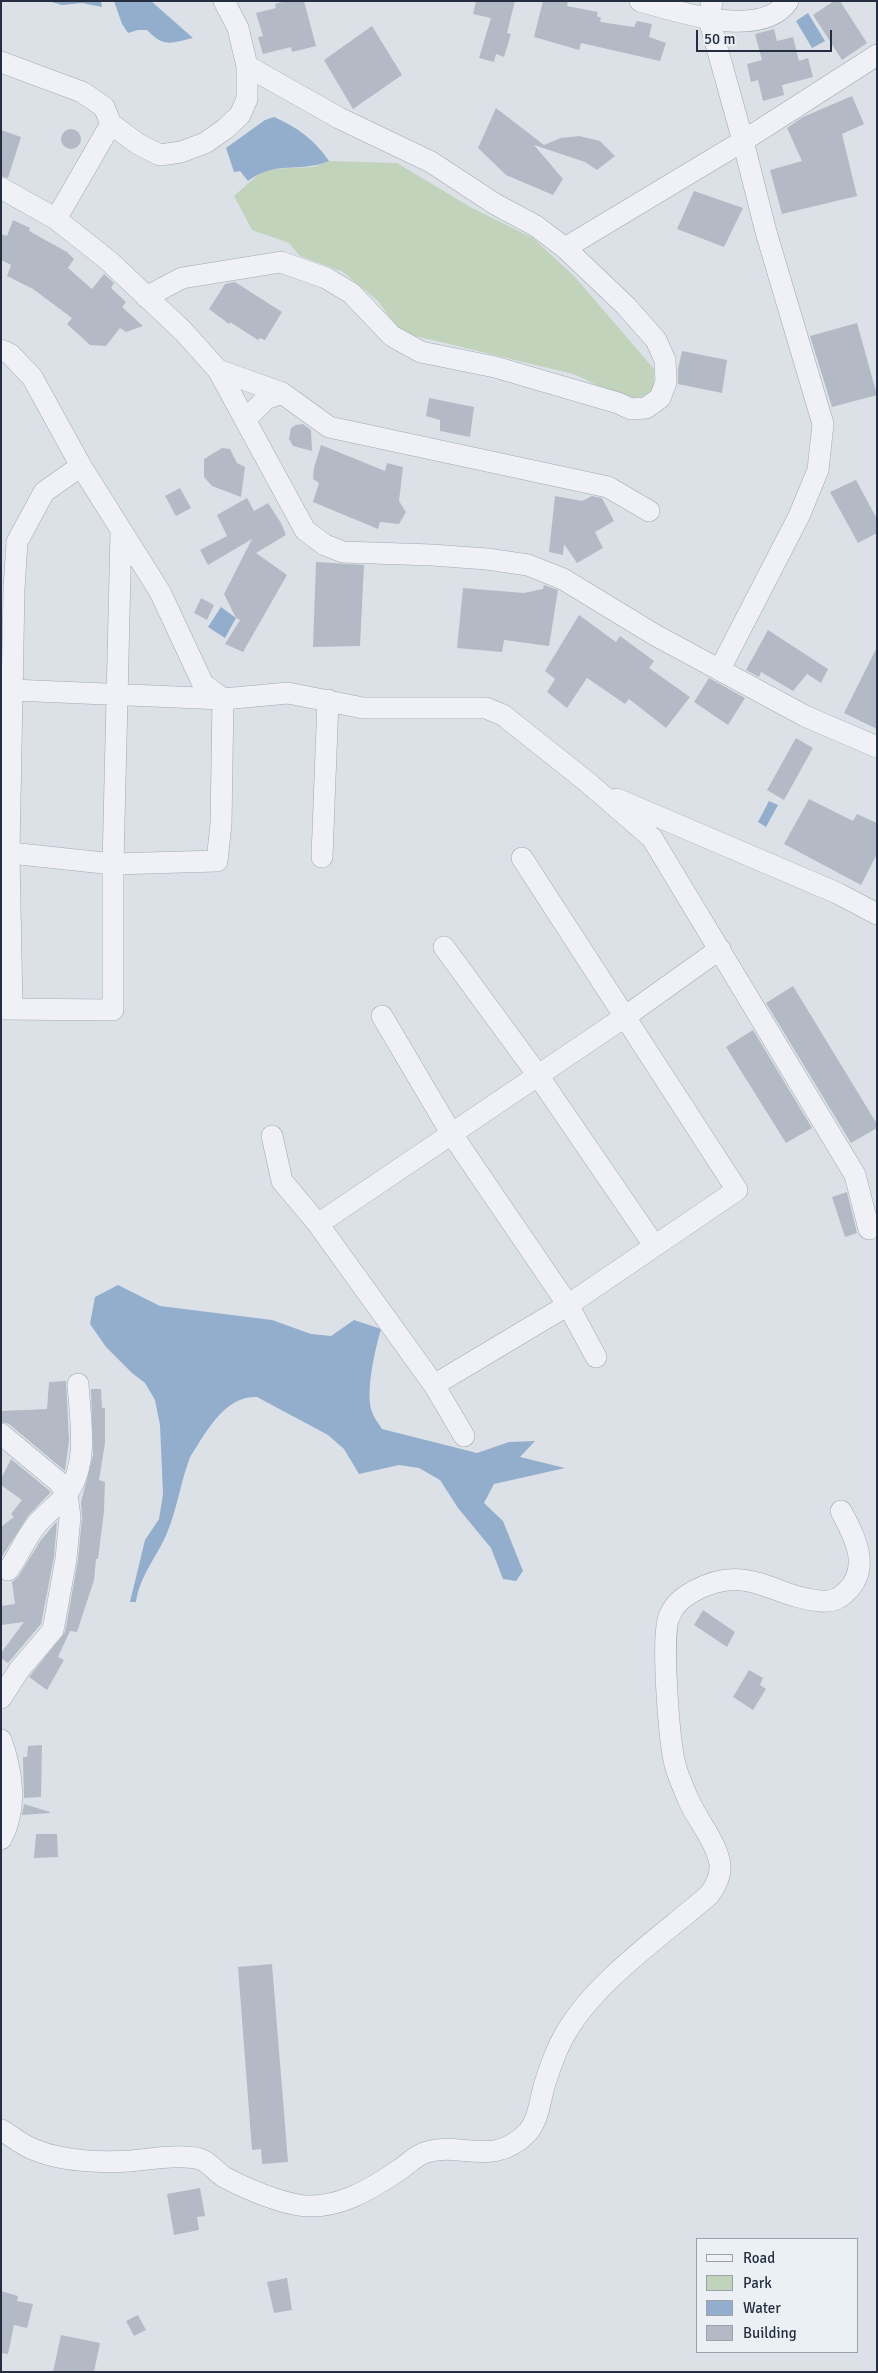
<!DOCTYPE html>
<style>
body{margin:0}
#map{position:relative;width:878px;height:2373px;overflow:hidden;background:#dce1e8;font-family:Signika,sans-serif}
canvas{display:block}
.frame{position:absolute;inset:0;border:2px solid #242e40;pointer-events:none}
.legend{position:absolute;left:696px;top:2238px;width:162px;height:115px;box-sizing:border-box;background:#ebf0f5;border:1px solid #9ba2ad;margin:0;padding:6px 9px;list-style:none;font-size:15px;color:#242e40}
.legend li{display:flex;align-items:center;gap:10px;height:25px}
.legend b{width:25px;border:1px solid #9ba2ad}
.scale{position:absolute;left:696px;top:30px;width:136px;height:22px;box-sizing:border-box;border:2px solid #242e40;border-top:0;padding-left:6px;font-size:15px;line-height:18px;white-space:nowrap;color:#242e40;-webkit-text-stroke:4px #ebf0f5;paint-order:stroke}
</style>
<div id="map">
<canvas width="878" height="2373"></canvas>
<div class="frame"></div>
<ul class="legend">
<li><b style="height:6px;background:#eff1f6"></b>Road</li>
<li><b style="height:14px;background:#c2d3bc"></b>Park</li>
<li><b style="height:14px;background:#93aecc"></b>Water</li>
<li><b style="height:14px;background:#b3bac5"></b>Building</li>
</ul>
<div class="scale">50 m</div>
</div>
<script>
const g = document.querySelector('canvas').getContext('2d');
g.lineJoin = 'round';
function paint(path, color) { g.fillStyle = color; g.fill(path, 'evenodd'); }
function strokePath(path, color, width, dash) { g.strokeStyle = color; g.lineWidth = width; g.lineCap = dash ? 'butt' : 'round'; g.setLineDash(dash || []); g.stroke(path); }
paint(new Path2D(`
 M329,161L397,163L472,208L533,238L575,277L654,369V389C642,397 640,399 626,397C606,394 589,378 569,373C513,360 457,345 401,333L378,301L343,272L300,256L289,243L252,230L234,196L261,172L270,169L314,167Z`), '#c2d3bc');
paint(new Path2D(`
 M48,1H101L102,7L82,3L62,5Z
 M114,1H151L193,38C171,43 164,48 147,30H138L128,33L122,24Z
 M808,13L825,41L812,48L796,21Z
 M274,117C297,127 315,140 329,161C297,174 278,159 248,181L240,171L234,172L226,148L265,120Z
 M221,607L236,618L225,638L208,627Z
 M769,801L778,805L766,827L758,822Z
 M118,1285L160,1306L272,1320L311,1334L331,1336L354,1320L381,1329C375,1350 365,1392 372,1412C374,1418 379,1424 382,1429L477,1453L509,1442L535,1441L520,1457L565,1468L494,1484L484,1503L503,1521L523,1571L516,1581L503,1579L491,1548L458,1508L440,1480L419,1468L399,1465L359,1474L344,1449L328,1435L257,1397C230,1396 214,1420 200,1441C197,1447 191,1454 189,1460C180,1485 177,1509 167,1533C157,1557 140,1575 136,1602H130L145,1540L159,1519L163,1494L160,1425L155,1400L145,1383L132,1373L106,1347L90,1324L95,1297Z`), '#93aecc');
paint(new Path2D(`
 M286,1H304L316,46L292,52L291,47L263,54L258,37L263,36L256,13L276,8L275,4Z
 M476,1H515L507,33L511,34L504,57L496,54L494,62L479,58L491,18L473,14Z
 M543,1H568L567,6L598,12L597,16L601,18L600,22L634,27L637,21L652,24L649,37L666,43L660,61L581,43L579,50L534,37Z
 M834,1H840L867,43L842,60L813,15Z
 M372,26L402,75L353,109L324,60Z
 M774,29L777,41L793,37L799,61L808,58L813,77L782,85L784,95L763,101L758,80L751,82L747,64L762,60L755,34Z
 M852,96L864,124L842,134L857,196L782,214L770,170L802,161L787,128L803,117Z
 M496,108L544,145L561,138L579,136L600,141L615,156L597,170L585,162L534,145L563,179L553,195L506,175L478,148Z
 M61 139a10 10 0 1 1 20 0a10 10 0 1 1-20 0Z
 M1,130L21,137L8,178L1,176Z
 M694,191L743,208L724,247L677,229Z
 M13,220L30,228L29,231L67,252L74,259L68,268L92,289L104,274L114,283L111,288L126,302L122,307L143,326L126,332L120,328L106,346L90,345L67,324L72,318L33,289L7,276L11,265L1,260V234L7,236Z
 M235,282L282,312L265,340L260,338L258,340L230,322L229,324L209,309L225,284Z
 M857,323L877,395L832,407L810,336Z
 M682,351L727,360L722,393L678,384V369Z
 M429,398L474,407L470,437L440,431V420L426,416Z
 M303,424L311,430L312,451L293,446L289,439L291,428L296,425Z
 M321,445L385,471L387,463L403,467L399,501L406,512L399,524L380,522L378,529L313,502L319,483L313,479L314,468Z
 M222,448L230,449L237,463L245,467L241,497L212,486L204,477V459Z
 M856,480L877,519V533L858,543L830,492Z
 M180,488L191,508L176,516L165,496Z
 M555,496L582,501L592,496L602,498L614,521L595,532L603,548L577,563L564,544L563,555L549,552Z
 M247,498L254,511L268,503L281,523L286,535L256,553L287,575L243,652L225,644L240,620L236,618L224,594L252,539L208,565L200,550L227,536L217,515Z
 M316,562L364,565L360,646L313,647Z
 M544,585L558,590L549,646L504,640L502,652L457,648L463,588L524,593L543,589Z
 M201,598L214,605L207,620L194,613Z
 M579,615L616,642L620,636L654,661L649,668L690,697L666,728L629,699L625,704L587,678L567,708L547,692L555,679L545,671Z
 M768,630L828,669L821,683L807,674L793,691L761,672L759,677L746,670Z
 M877,647V729L844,713Z
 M709,678L745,698L728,725L694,702Z
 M796,738L813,748L784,800L767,790Z
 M809,799L853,821L857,814L877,823V854L861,885L784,844Z
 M793,986L877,1124V1128L851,1143L766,1003Z
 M753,1030L812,1128L786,1143L726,1047Z
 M847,1192L857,1233L845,1237L832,1197Z
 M66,1381L69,1440L65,1471L9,1424L1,1422V1411L47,1409L49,1382Z
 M91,1389H101L102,1408H105V1443L99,1480L105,1482L104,1511L98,1559H96L94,1580L77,1632L70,1631L58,1657L64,1660L47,1690L29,1677L65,1632L78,1560L82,1518L81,1502L93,1455Z
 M11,1459L51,1492L28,1516L1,1558V1527L14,1517L11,1514L22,1500L1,1485V1479Z
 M57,1521L54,1557L41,1624L8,1663L1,1658V1653L24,1622L1,1625V1606L15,1604L12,1582L18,1577L41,1540Z
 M703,1610L735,1632L727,1647L694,1625Z
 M749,1670L763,1678L760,1685L766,1689L753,1710L733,1697Z
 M42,1745L41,1797L24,1798L23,1757H27L28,1746Z
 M24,1804L50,1812V1813L22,1815Z
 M36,1834H57L58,1857L34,1858Z
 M272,1964L288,2162L262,2164L261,2149L252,2150L238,1967Z
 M200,2188L205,2216L197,2217L199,2230L174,2235L167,2194Z
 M287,2278L292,2310L274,2313L267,2282Z
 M1,2291L18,2296L17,2301L33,2304L27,2328L14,2325L8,2354L1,2353Z
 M138,2315L146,2330L134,2336L126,2321Z
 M61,2335L100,2343L94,2372H53Z`), '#b3bac5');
const street = new Path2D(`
 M640,1C677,11 761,41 788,1
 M712,1L709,19L743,141L766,232L823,424L818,470L799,516L720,669
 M1,62L82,92L104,107L111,124L138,144L160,155L181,152L205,143L225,129L240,115L247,99V66L238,28L224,1
 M1,188L56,219L109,261L183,331L218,370L305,530L325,545L343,552L432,555L487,559L528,565L563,579L655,635L805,716L877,747
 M56,219L111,124
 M565,248L743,141L877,55
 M146,297L182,278L281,262L326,278L351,293L392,336L421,352L495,367L618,403L631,409L646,408L660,398L666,382L665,360L656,340L626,306L565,248L536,226L495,204L431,162L339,118L247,66
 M1,350L10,354L32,377L81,466L160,592L203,684L223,699L288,693L363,708H486L503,715L586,781L652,838L855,1175L869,1229
 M218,370L282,393L329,427L608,487L649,511
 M246,419L266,399L282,393
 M617,799L837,893L877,914
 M1,852L113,864L217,861L221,824L223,699L12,690
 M322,857L328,700
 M444,947L537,1074L654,1245
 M12,1008L9,853L14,589L17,542L44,492L81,466
 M1,1009L113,1010V864L121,533
 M382,1016L451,1133L568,1305L596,1357
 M272,1136L282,1181L318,1224L434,1385L464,1436
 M318,1224L626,1016L720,949
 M434,1385L568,1305L737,1190L522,858
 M1,1434L60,1483L67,1494L70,1517L66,1559L53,1630L19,1670L1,1698
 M8,1570C18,1557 24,1541 34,1528C43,1514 59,1506 68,1492C89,1463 80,1418 78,1384
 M1,1740C12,1770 18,1809 1,1839
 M1,2130C12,2136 23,2146 35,2150C62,2161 100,2163 130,2161C151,2159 179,2154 200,2159C208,2161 216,2172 224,2177C247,2189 272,2200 298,2205C335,2211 370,2190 399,2170C407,2165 415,2156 424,2153C459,2140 493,2169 528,2132C539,2119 540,2099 545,2083C551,2065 557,2047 567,2031C597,1980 664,1934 709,1895C716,1886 721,1876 720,1864C716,1841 697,1820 688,1799C684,1789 679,1778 676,1768C669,1745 661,1637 669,1617C674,1604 682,1598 694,1591C749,1562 771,1597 821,1601C830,1602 839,1599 845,1593C872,1569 855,1537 841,1511`);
strokePath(street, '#a1a8b2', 22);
strokePath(street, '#eff1f6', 21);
</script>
